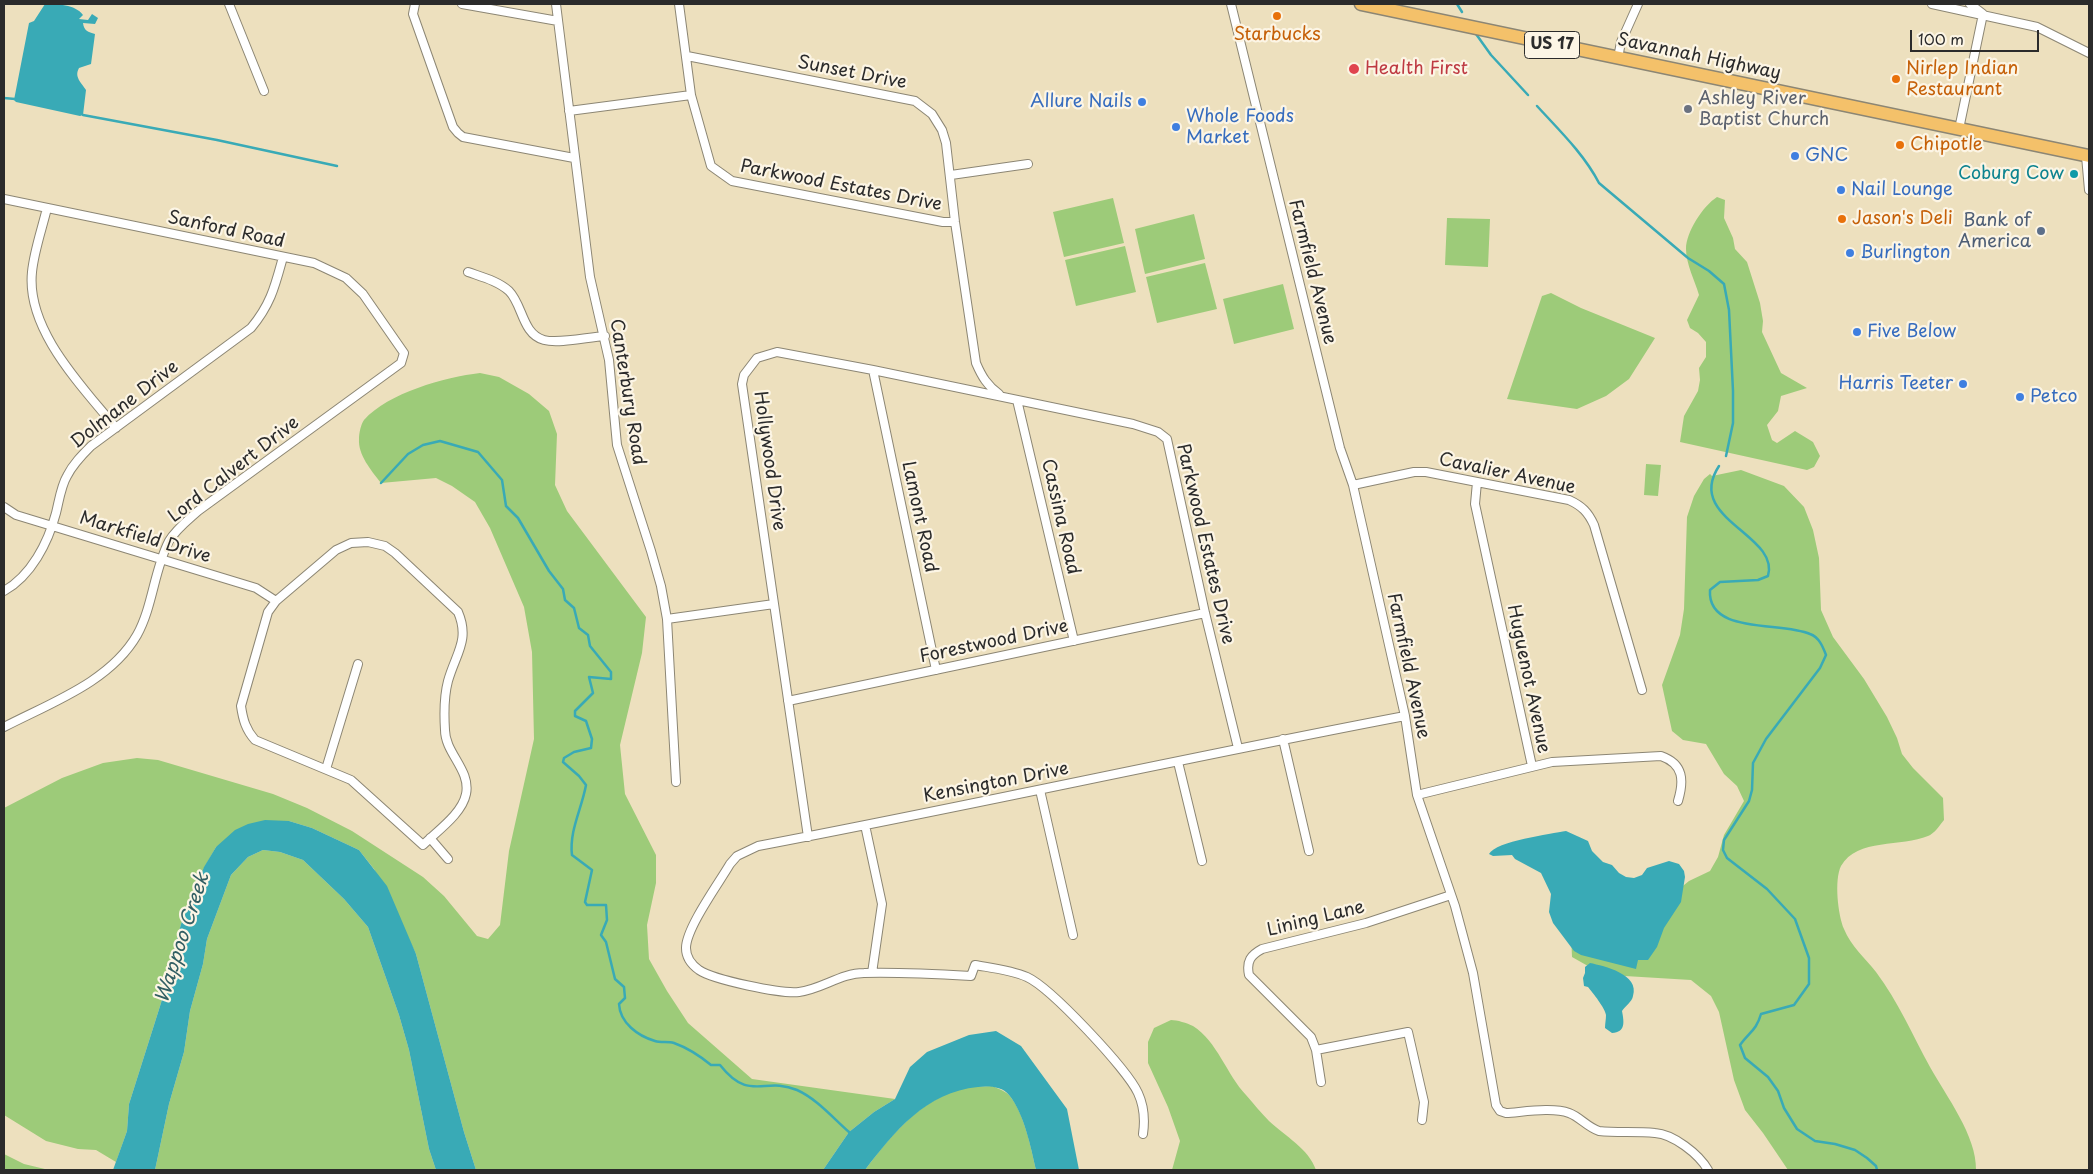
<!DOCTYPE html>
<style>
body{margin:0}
#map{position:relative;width:2093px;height:1174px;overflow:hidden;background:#ede0be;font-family:"Playpen Sans",sans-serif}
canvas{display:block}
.frame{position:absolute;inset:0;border:5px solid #2b2b2b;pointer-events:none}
.scale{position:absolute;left:1910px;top:30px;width:129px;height:22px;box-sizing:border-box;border:2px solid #2b2b2b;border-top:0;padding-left:6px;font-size:15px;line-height:18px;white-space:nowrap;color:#2b2b2b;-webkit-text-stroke:4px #fcf5e5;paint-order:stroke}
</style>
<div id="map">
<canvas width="2093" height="1174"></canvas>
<div class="frame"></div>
<div class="scale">100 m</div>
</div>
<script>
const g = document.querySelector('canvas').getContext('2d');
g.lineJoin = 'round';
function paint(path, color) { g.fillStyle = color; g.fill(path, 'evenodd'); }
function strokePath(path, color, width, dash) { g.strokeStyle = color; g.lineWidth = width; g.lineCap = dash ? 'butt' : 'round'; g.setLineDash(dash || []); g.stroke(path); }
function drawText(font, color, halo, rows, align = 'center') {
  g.font = font + ' "Playpen Sans",sans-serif'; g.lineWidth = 4.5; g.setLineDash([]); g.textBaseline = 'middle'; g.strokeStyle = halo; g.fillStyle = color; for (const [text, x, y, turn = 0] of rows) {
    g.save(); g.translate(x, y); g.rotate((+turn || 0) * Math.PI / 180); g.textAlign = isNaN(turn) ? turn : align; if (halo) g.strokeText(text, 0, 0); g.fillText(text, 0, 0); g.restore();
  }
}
paint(new Path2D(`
 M1717,197L1725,200L1724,218L1733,238L1735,249L1747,262L1760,303L1763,321L1762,332L1781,373L1807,388L1781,396L1778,411L1767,425L1772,440L1777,443L1795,431L1813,442L1820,456L1814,467L1807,470L1680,442L1684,416L1698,391L1700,380L1699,368L1706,357V342L1698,333L1690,328L1687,320L1699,295C1695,281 1686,264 1686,249C1686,232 1703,206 1717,197Z
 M1113,198L1124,243L1064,257L1053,212Z
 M1194,214L1205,259L1145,274L1135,229Z
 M1447,218L1490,219L1488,267L1445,265Z
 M1125,246L1136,292L1076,306L1065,260Z
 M1205,263L1217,309L1157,323L1146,277Z
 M1283,284L1294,329L1234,344L1223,299Z
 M1551,293L1581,308L1655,338L1629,379L1606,396L1577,409L1507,399L1542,296Z
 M480,373L499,377L529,394L549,411L557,434L555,485L567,511L646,617L642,653L620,745L625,794L656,855V883L647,925L649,959L667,991L688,1023L752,1079L895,1099L874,1112L849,1132L823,1170H476L464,1132L416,954L374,869L359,850L312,828L289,821L216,847L204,868L181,924L161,1003L129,1104L127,1131L116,1162L96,1150L78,1149L46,1141L4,1115V808L62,778L103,763L137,758L158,760L273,794L307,808L352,831L423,877L444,896L477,936L488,939L500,925L509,851L534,739L532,652L524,607L490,528L475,502L452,486L436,478L381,483C371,470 358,455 359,439C359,433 361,424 364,420C388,393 445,377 480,373Z
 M1646,464L1661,465L1658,496L1644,495Z
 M1741,470L1784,486L1804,507L1813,530L1819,558L1821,610L1833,637L1864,679L1887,717L1897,738L1902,754L1913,768L1943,798L1944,820C1940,825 1934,834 1928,836C1902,847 1857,838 1841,866C1834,880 1838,915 1844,929C1851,946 1865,958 1876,972C1898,1001 1913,1036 1930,1067C1946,1096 1977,1136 1976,1170H1788L1763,1133L1745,1110L1734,1080L1719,1012L1711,996L1691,980L1625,976L1595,970L1572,957L1571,933L1668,898L1689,881L1710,871L1718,857L1724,835L1744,801L1737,786L1724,774L1706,744L1683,740L1672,731L1662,685L1680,635L1684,609L1687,517L1694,496L1704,479L1710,474L1712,476Z
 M263,850L280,852L303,860L344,899L368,927L399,1015L409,1050L429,1149L436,1170H155L169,1104L184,1052L190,1011L203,964L207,939L231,875L248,857Z
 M1171,1020C1177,1020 1187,1023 1193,1026C1217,1041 1227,1075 1246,1095C1254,1104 1261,1113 1269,1121C1285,1136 1309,1149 1316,1170H1172L1180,1141L1168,1107L1148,1063V1042L1154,1028Z
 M992,1086C997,1088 1005,1091 1009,1095C1024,1112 1031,1148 1036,1170H865C890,1137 918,1101 961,1089C970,1086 982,1087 992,1086Z
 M4,1154L24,1164L49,1170H4Z`), '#9dcb79');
paint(new Path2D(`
 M45,4C57,4 75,4 83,15L79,19L88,20L92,14L98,18L95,24L83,23C84,31 88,32 95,34L91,64L79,68C74,77 81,82 86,90L83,115L80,116L16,102L14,100L29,23L34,21Z
 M265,820L289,821L312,828L359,850L387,886L416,954L464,1132L476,1170H436L429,1149L409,1050L399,1015L368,927L344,899L303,860L280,852L263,850L248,857L231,875L207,939L203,964L190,1011L184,1052L169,1104L155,1170H113L127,1131L129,1104L161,1003L181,924L204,867L216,847L235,830L248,824Z
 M1566,831L1588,841L1592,851L1603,862L1612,865L1619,873L1626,877L1634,878L1642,875L1647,868L1669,861L1679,864L1684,871L1685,877L1681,902L1664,928L1657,947L1648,960H1638L1636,969L1581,955L1574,951L1553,923L1549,912L1551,894L1541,873L1515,859L1512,855L1493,856L1489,854C1496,841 1551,834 1566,831Z
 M1590,963C1604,966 1640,974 1633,996C1632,1002 1625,1006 1622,1011C1624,1022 1626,1032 1612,1033L1605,1028C1605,1024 1606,1019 1606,1015C1605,1008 1593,993 1588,987L1584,986L1583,978L1585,973V967Z
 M996,1031L1021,1046L1067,1109L1079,1170H1036C1031,1148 1024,1113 1009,1095C1002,1086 988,1086 978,1087C926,1092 894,1132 865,1170H823L849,1132L874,1112L895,1099L910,1067L927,1052L969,1035Z`), '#39aab6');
strokePath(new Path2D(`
 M1457,4L1462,12
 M1476,34L1491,55L1528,95
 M4,98L15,99
 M1537,106C1559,130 1584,154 1599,183L1688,258L1709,271L1724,284L1729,310L1733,391V423L1726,456
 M83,115L217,140L337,166
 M1719,466C1684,519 1780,534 1768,576L1758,580L1720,582L1710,590C1707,635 1782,621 1810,634C1819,637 1823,647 1826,655L1820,668L1766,739L1753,763L1752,790L1749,801L1724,840L1723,850L1727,858L1767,889L1795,919L1809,958V984L1794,1005L1761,1014C1756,1031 1750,1031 1740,1045L1745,1058L1768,1077L1778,1091L1784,1108L1797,1129L1815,1141L1835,1144L1855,1150L1867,1158L1876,1166L1877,1170
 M381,483L408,454L423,445L440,441L478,452L502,480L506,506L518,518L549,571L563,589L565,600L574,608L579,628L588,635L590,646L611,672V679L589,677L593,693L575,711V716L586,721L592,739L591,748L574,752L564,758L563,762L579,776L586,785C582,808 569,831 572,855L592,870L585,902L587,905H606L607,920L601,935L606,942L615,979L624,987L625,998L619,1004C620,1023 638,1036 655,1041C661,1043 668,1041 674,1043C688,1048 700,1056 711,1065H720C750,1103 764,1076 797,1090C817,1099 833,1118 849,1132L850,1134`), '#39aab6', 2.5);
const minor = new Path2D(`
 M229,4L264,91
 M415,4L413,14L453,127L458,133L463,137L574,158
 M462,4L558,21
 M556,4L590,277L609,360L617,445L651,551L661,586L667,619L676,782
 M679,4L691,95L711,166L732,181L943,222H955
 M1231,4L1340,448L1353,485L1405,716L1417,795L1455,906L1473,973L1496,1105L1500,1111L1506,1113C1523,1112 1553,1107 1569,1113C1580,1117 1587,1127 1599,1131C1617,1133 1636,1131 1655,1133C1673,1134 1699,1154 1708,1170
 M1932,4L2037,27L2089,53
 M687,56L915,101L932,114L942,130L946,143L955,222L976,363C982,377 987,385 999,394
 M1618,58L1621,42L1638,4
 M569,111L691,95
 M1959,129L1983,14L1970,4
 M2086,156L2089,190
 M951,175L1028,164
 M4,199L314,263L346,278L363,294L404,353L401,363L198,511C188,520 176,529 169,541C154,570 153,606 137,635C110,682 50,703 4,727
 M47,208C42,229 34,251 32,272C26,330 82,386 116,428
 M468,272C482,277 498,281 509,291C523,305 522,334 544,340C559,344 588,337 605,336
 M873,370L936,670
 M1017,400L1074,641
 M1477,482L1475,504L1532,766
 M1353,485L1414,472H1426L1569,500C1582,506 1588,512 1594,525L1642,690
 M4,507L16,515L256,588L276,601
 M368,542L385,546L395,553L458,612C470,640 456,653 448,681C444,696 444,714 445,730C445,753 471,770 466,794C462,814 437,831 423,845L351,780L255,740C246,730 243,720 241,706L268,612L276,601L336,550L351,543Z
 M4,591C31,576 48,543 56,513C59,501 61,486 67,476C73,464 82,455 91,446L251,328C271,304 275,286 283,257
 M667,619L774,604
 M788,701L1205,613
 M1283,739L1309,851
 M1178,762L1202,861
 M326,769L358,664
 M1040,790L1073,935
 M1417,795L1552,762L1661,756C1684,764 1684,781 1678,801
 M865,825L882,904L872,973
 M808,837L742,384L744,375L757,358L777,352L873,370L1133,424L1158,432L1167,439L1205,613L1238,748
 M430,838L448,859
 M1316,1050L1408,1032L1424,1102L1422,1120
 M1321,1082L1316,1050L1311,1037L1249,975C1246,961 1251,955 1262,949L1366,923L1451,895
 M1143,1134C1145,1120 1144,1106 1138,1093C1127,1069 1051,988 1027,977C1011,970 992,968 975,965L971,976C936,974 900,972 864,973C841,973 822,989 799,992C781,994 714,980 699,970C692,965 686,957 686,948C686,928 719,883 730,864L737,856L758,846C974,805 1189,757 1405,716`);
const trunk = new Path2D(`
 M1361,4L2089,156`);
strokePath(minor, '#8c8674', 10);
strokePath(trunk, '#8c8674', 15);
strokePath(minor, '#fff', 8);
strokePath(trunk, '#f4c16a', 12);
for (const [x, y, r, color] of [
 [1277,16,5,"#e8710a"],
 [1354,69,6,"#e0444e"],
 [1896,79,5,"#e8710a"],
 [1142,102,5,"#3f7fe0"],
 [1688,109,5,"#6b7280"],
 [1176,127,5,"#3f7fe0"],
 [1900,145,5,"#e8710a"],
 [1795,156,5,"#3f7fe0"],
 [2074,174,5,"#0f9aa8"],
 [1841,190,5,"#3f7fe0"],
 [1842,219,5,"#e8710a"],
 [2041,231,5,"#5c6f8a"],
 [1850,253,5,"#3f7fe0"],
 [1857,332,5,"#3f7fe0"],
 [1963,384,5,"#3f7fe0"],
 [2020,397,5,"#3f7fe0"]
]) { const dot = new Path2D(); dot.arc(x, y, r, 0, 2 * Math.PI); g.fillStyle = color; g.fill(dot); strokePath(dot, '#fcf5e5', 2); }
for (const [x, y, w] of [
 [1552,45,55]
]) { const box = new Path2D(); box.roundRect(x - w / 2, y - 13.5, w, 27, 4); g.fillStyle = '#fcf5e5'; g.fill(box); strokePath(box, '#2b2b2b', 1); }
drawText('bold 16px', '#2b2b2b', null, [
 ["US 17",1552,45]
]);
drawText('18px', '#c56008', '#fcf5e5', [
 ["Starbucks",1277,35,"center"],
 ["Nirlep Indian",1906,69],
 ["Restaurant",1906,90],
 ["Chipotle",1910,145],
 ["Jason's Deli",1852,219]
], 'left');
drawText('18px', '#2b2b2b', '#fcf5e5', [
 ["Savannah Highway",1699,57,12],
 ["Sunset Drive",852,73,11],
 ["Parkwood Estates Drive",841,186,11],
 ["Sanford Road",226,230,12],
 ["Farmfield Avenue",1312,272,76],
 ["Canterbury Road",627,392,81],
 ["Dolmane Drive",125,405,-38],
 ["Hollywood Drive",769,461,82],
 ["Lord Calvert Drive",234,470,-38],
 ["Cavalier Avenue",1507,474,12],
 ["Lamont Road",919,517,78],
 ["Cassina Road",1060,517,77],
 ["Markfield Drive",145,538,17],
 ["Parkwood Estates Drive",1205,544,77],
 ["Forestwood Drive",994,642,-12],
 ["Farmfield Avenue",1408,666,78],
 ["Huguenot Avenue",1528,679,78],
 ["Kensington Drive",996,783,-11],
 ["Lining Lane",1316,919,-14]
]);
drawText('18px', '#be3a42', '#fcf5e5', [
 ["Health First",1365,69]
], 'left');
drawText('18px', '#5b616d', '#fcf5e5', [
 ["Ashley River",1698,99],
 ["Baptist Church",1698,120]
], 'left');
drawText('18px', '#366cbe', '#fcf5e5', [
 ["Allure Nails",1132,102,"right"],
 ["Whole Foods",1186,117],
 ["Market",1186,138],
 ["GNC",1805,156],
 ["Nail Lounge",1851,190],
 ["Burlington",1860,253],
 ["Five Below",1867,332],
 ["Harris Teeter",1953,384,"right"],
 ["Petco",2030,397]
], 'left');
drawText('18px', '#0d838f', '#fcf5e5', [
 ["Coburg Cow",2064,174]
], 'right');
drawText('18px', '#4e5e75', '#fcf5e5', [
 ["Bank of",2031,221],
 ["America",2031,242]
], 'right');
drawText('italic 19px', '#315e63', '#fcf5e5', [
 ["Wappoo Creek",183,938,-72]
]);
</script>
